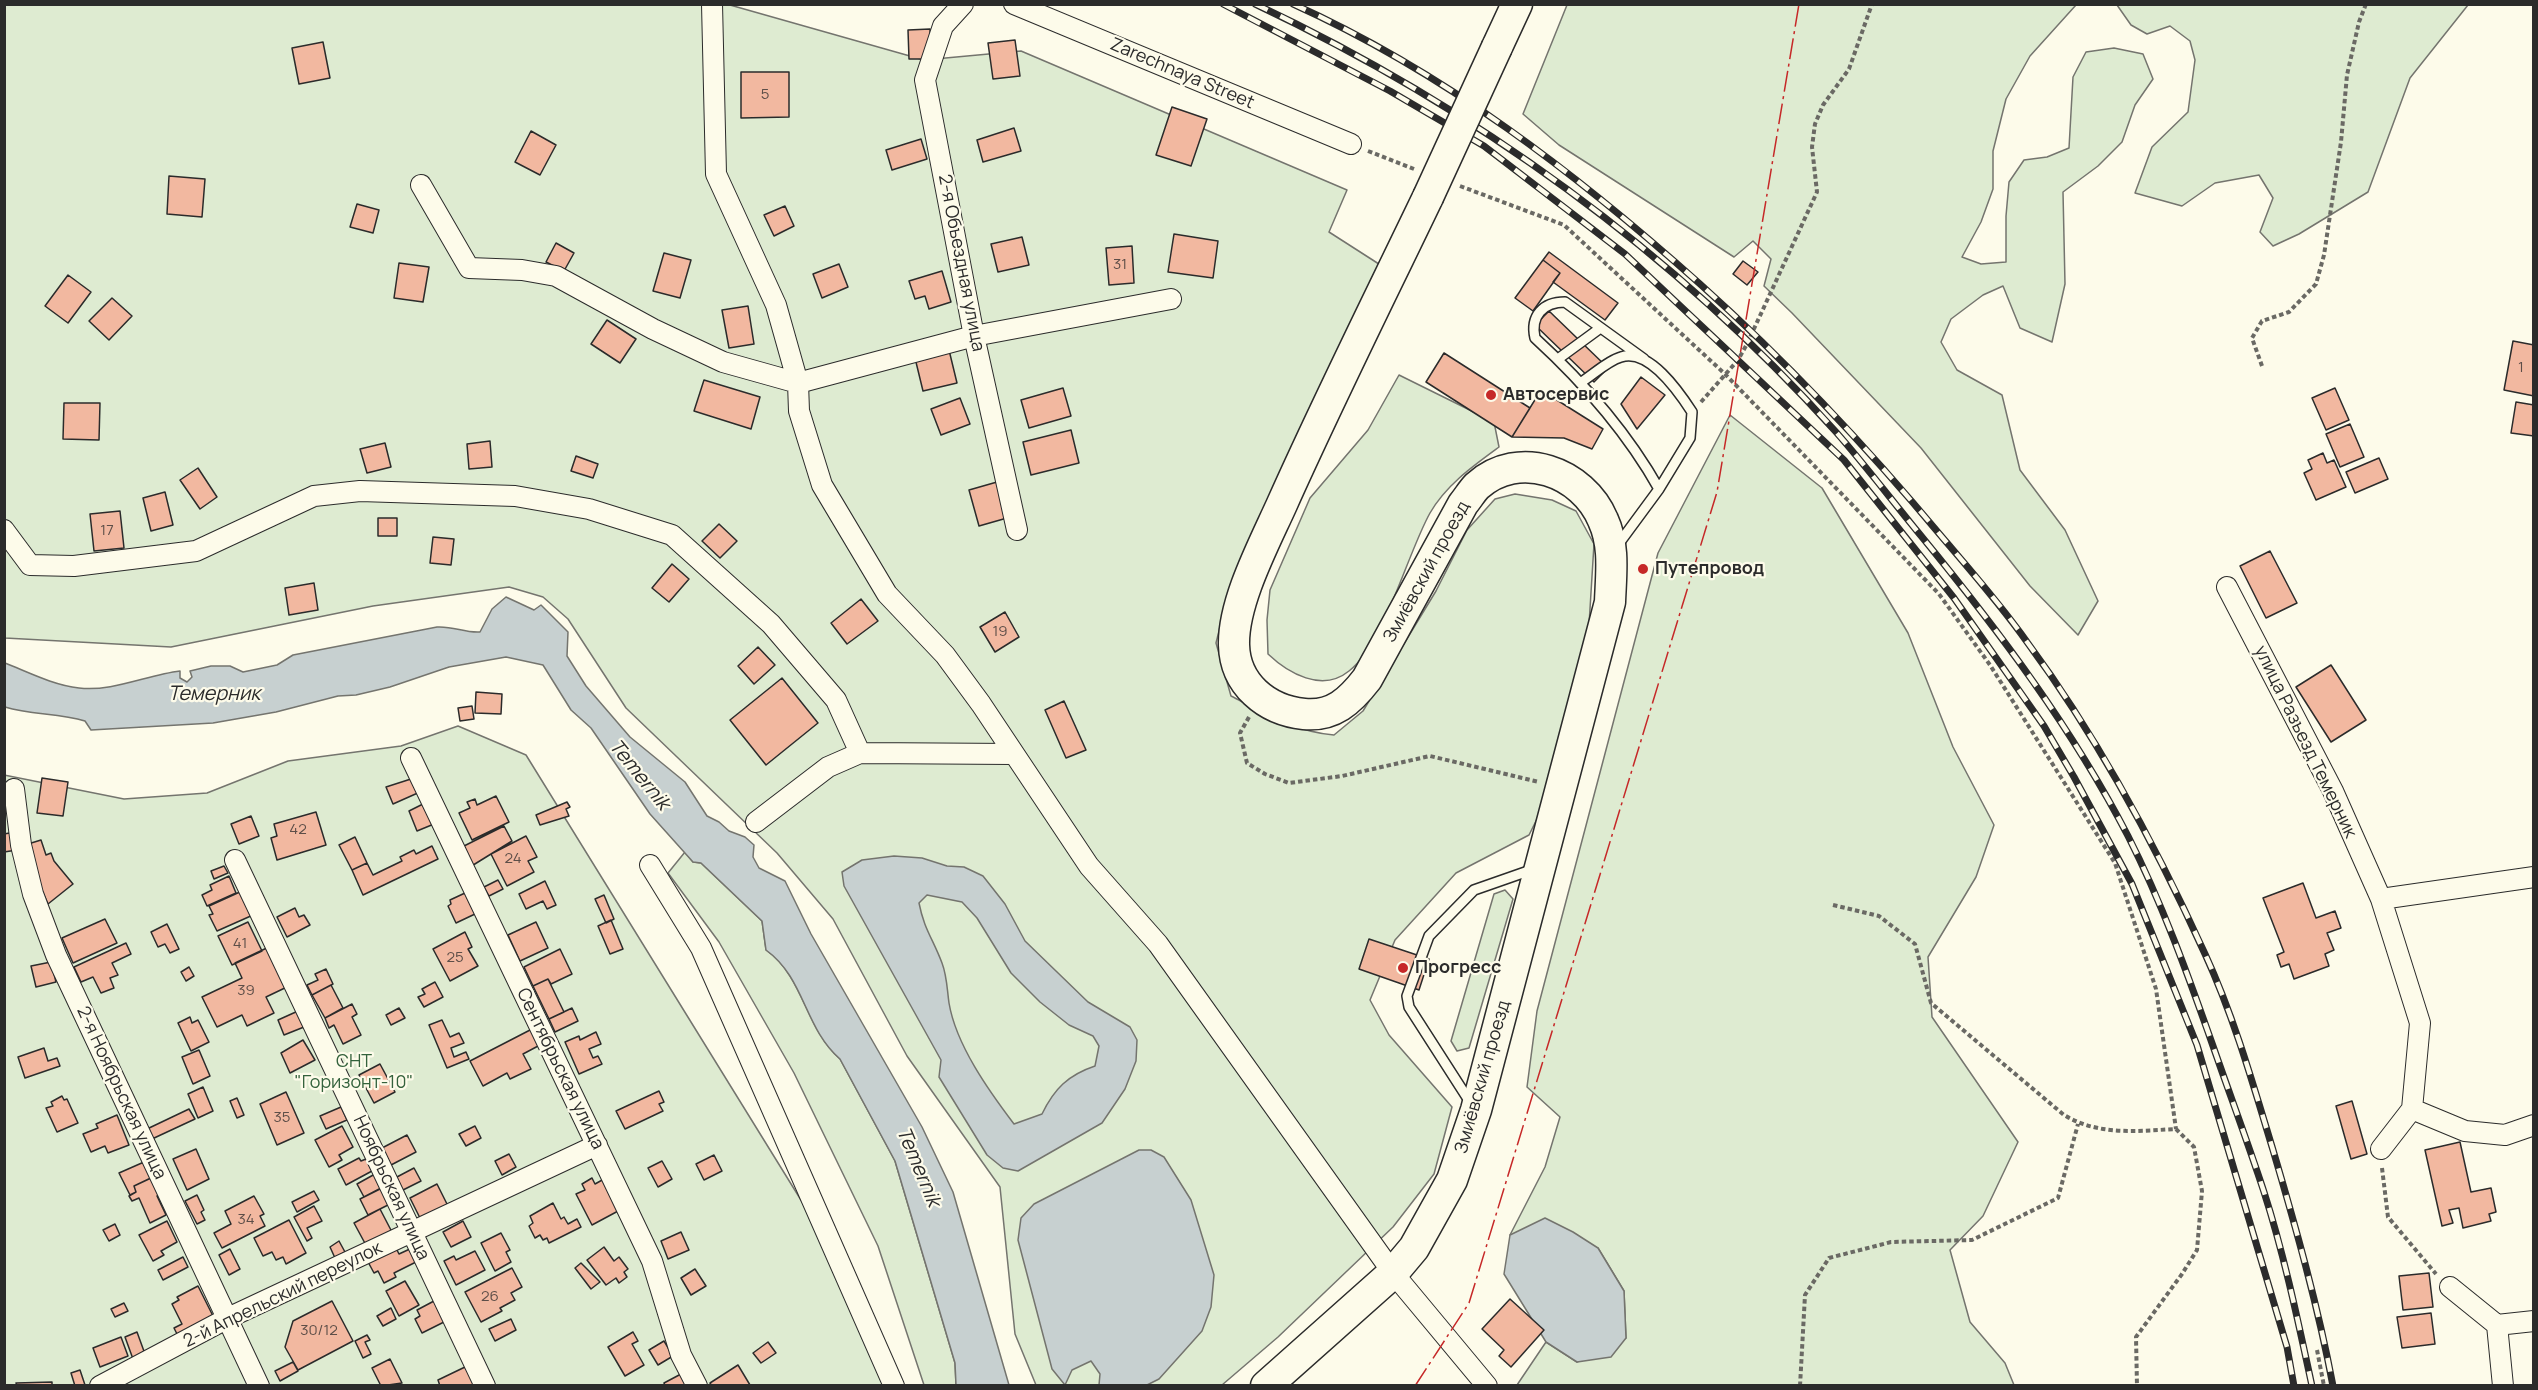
<!DOCTYPE html>
<meta charset="utf-8">
<style>
body{margin:0}
#map{position:relative;width:2538px;height:1390px;overflow:hidden;background:#fdfbea;font-family:Manrope,sans-serif}
canvas{display:block}
.frame{position:absolute;inset:0;border:6px solid #2b2b2b;pointer-events:none}
</style>
<div id="map">
<canvas width="2538" height="1390"></canvas>
<div class="frame"></div>
</div>
<script>
const g = document.querySelector('canvas').getContext('2d');
g.lineJoin = 'round';
function paint(path, color) { g.fillStyle = color; g.fill(path, 'evenodd'); }
function strokePath(path, color, width, dash) { g.strokeStyle = color; g.lineWidth = width; g.lineCap = dash ? 'butt' : 'round'; g.setLineDash(dash || []); g.stroke(path); }
function drawText(font, color, halo, rows, align = 'center') {
  g.font = font + ' Manrope,sans-serif'; g.lineWidth = 4.5; g.setLineDash([]); g.textBaseline = 'middle'; g.strokeStyle = halo; g.fillStyle = color; for (const [text, x, y, turn = 0] of rows) {
    g.save(); g.translate(x, y); g.rotate((+turn || 0) * Math.PI / 180); g.textAlign = isNaN(turn) ? turn : align; if (halo) g.strokeText(text, 0, 0); g.fillText(text, 0, 0); g.restore();
  }
}
const green = new Path2D(`
 M4,5H730L924,60L1021,51L1347,190L1329,232L1382,266L1230,587L1216,643L1231,696C1264,713 1296,732 1334,735L1363,711L1436,591L1467,530L1495,499L1515,494L1552,500L1576,511L1594,544L1589,625L1544,805L1529,835L1456,873L1395,940L1370,1000L1389,1035L1452,1107L1434,1174L1393,1227L1278,1337L1222,1385H1036L1015,1334L1000,1187L907,1056L833,919L777,853L626,708L568,619L543,597L509,587L373,606L171,647L5,638Z
 M1567,5H2076L2030,56L2006,99L1993,151V189L1981,222L1962,257L1981,264L2006,262V216L2009,182L2024,160L2047,157L2069,148L2073,77L2086,52L2114,48L2143,54L2153,79L2135,105L2122,142L2098,166L2063,192L2065,284L2052,342L2020,328L2003,286L1983,295L1951,319L1941,342L1957,370L2002,395L2020,470L2065,530L2098,601L2078,635L2030,586L1921,448L1792,313L1764,286L1771,259L1753,241L1734,257L1559,145L1523,114Z
 M2117,5H2468L2410,78L2368,192L2299,234L2273,246L2260,232L2273,198L2259,175L2215,183L2182,206L2135,193L2152,147L2188,112L2195,60L2190,41L2170,26L2147,34L2131,25Z
 M1399,375L1494,422L1499,447C1473,466 1446,485 1430,513C1407,554 1385,643 1349,671C1322,693 1288,673 1268,654L1267,620L1270,590L1310,498L1368,430Z
 M1730,415L1822,488L1908,633L1953,747L1994,825L1976,877L1928,957L1932,1017L2018,1142L1983,1216L1950,1250L1970,1322L2005,1363L2014,1385H1517L1546,1342L1577,1362L1626,1338L1624,1291L1598,1248L1510,1235L1545,1167L1560,1117L1527,1087L1537,1011L1658,553Z
 M458,726L526,755L809,1213L883,1385H5L4,775L124,799L207,793L288,761L401,746Z
 M685,852L693,862L701,863L762,921L766,950C805,978 805,1028 840,1059L895,1161L955,1363L956,1385H924L878,1246L794,1073L719,942L668,873Z
 M1505,890L1513,899L1469,1048L1457,1051L1451,1041L1494,894Z`);
paint(green, '#deebd1');
strokePath(green, '#74746e', 1.5);
const water = new Path2D(`
 M506,597L534,610L541,605L568,632L567,656L586,686L630,737L685,782L707,816L719,822L729,831L745,837L754,845L753,857L759,868L785,881L811,934L922,1127L953,1192L1009,1385H956L955,1363L895,1161L840,1059C804,1028 805,978 766,950L762,921L701,863L693,862L650,814L591,728L571,710L543,665L506,657L449,667L390,687L356,695L338,696L276,712L213,723L91,730L85,721C58,713 31,715 5,707V663C28,672 53,685 79,688C112,692 147,675 180,671V678L187,682L192,677L190,671L211,666H230L243,672L277,665L293,655L437,627C454,626 464,633 480,632L492,609Z
 M894,856L922,858L947,866L964,867L983,876L1005,904L1025,941L1088,1002L1130,1027L1137,1040L1136,1061L1125,1089L1102,1123L1018,1171L1003,1168L987,1155L939,1077L941,1060L844,886L842,872L862,860ZM927,895L962,902L977,918L1011,973L1040,1002L1069,1025L1093,1036L1099,1046L1095,1066C1068,1075 1054,1089 1042,1114L1014,1124C989,1091 956,1045 949,1003C947,989 947,976 942,963C933,939 924,929 919,903Z
 M1139,1150H1151L1164,1157L1191,1200L1214,1275L1211,1307L1202,1331L1159,1379L1147,1385H1099L1100,1374L1091,1361L1072,1370L1065,1385L1052,1369L1018,1240L1021,1218L1034,1204Z
 M1545,1218L1573,1232L1598,1248L1624,1291L1626,1338L1611,1357L1577,1362L1546,1342L1504,1274L1510,1235Z`);
paint(water, '#c7d0d0');
strokePath(water, '#74746e', 1.5);
const building = new Path2D(`
 M930,29L931,59H909L908,30Z
 M1015,40L1020,76L993,79L988,43Z
 M323,42L330,78L299,84L292,48Z
 M741,72H789V117L741,118Z
 M1172,107L1207,119L1191,166L1156,155Z
 M1014,128L1021,151L983,162L977,140Z
 M531,131L556,145L540,175L515,162Z
 M921,139L927,159L892,170L886,150Z
 M169,176L205,179L202,217L167,214Z
 M357,204L379,210L373,233L350,227Z
 M785,206L794,226L774,236L764,215Z
 M1174,234L1218,241L1213,278L1168,272Z
 M1022,237L1029,265L998,272L991,244Z
 M556,243L574,253L564,271L546,262Z
 M1132,246L1134,283L1109,285L1106,248Z
 M1549,252L1618,303L1605,320L1553,282L1560,273L1543,260Z
 M664,253L691,260L680,298L653,291Z
 M1543,260L1560,273L1533,311L1515,298Z
 M1743,261L1758,272L1747,285L1733,274Z
 M399,263L429,267L423,302L394,298Z
 M839,264L848,287L822,298L813,274Z
 M942,271L951,302L929,309L925,296L915,299L909,281Z
 M68,275L91,292L68,323L45,306Z
 M112,298L132,316L109,340L89,321Z
 M748,306L754,344L729,348L722,310Z
 M1549,311L1608,368L1594,382L1535,325Z
 M607,320L636,339L620,363L591,344Z
 M2513,341L2534,345V396L2504,390Z
 M949,350L957,383L923,391L915,358Z
 M1444,353L1530,408L1512,437L1426,382Z
 M1641,377L1665,395L1637,429L1621,404Z
 M704,380L760,397L751,429L694,411Z
 M1063,388L1071,416L1029,428L1021,400Z
 M2335,388L2349,420L2326,430L2312,398Z
 M1541,390L1603,429L1592,449L1564,438L1512,437Z
 M960,398L970,424L941,435L931,409Z
 M2516,402L2534,405V436L2511,433Z
 M64,403H100L99,440L63,439Z
 M2350,424L2364,457L2340,467L2326,434Z
 M1071,430L1079,463L1031,475L1023,442Z
 M490,441L492,467L469,469L467,444Z
 M385,443L391,467L367,473L360,449Z
 M2323,453L2327,463L2334,460L2346,487L2316,500L2304,473L2312,469L2308,460Z
 M576,456L598,464L593,478L571,471Z
 M2379,458L2388,479L2355,493L2346,472Z
 M198,468L217,497L200,509L180,480Z
 M997,482L1007,518L979,526L969,490Z
 M165,492L173,525L151,531L143,498Z
 M120,511L124,548L94,551L90,514Z
 M378,518H397V536H378Z
 M719,524L737,541L720,558L702,541Z
 M433,537L454,539L451,565L430,563Z
 M2270,551L2297,603L2266,618L2240,566Z
 M672,564L689,579L669,602L652,588Z
 M314,583L318,610L289,615L285,588Z
 M861,599L878,621L847,644L831,623Z
 M1005,612L1019,637L995,652L980,627Z
 M758,647L775,665L754,684L738,666Z
 M2331,665L2366,720L2331,742L2296,687Z
 M782,678L818,723L766,765L730,720Z
 M476,692L502,694L501,714L475,713Z
 M1064,701L1086,750L1066,758L1045,710Z
 M472,706L474,719L460,721L458,708Z
 M42,778L68,782L63,816L37,813Z
 M414,778L420,792L393,804L386,787Z
 M496,796L509,822L472,840L459,813L470,808L467,802L475,799L477,805Z
 M567,802L570,807L566,809L569,816L540,825L536,815Z
 M425,803L434,824L417,831L409,811Z
 M316,812L326,845L277,860L271,838L277,836L274,824Z
 M251,816L259,836L239,844L231,824Z
 M504,826L512,841L470,867L460,848Z
 M15,832L17,850L4,852V834Z
 M526,836L537,857L528,861L534,872L507,886L491,854Z
 M355,837L367,863L352,870L339,845Z
 M41,840L46,855L51,853L54,861L73,884L48,904L35,875L28,844Z
 M432,846L438,859L363,895L352,870L367,863L373,875L402,861L400,857L414,850L416,854Z
 M224,866L228,873L214,879L211,871Z
 M229,876L236,893L207,906L202,895L212,890L210,885Z
 M498,880L503,889L489,896L484,887Z
 M545,881L556,905L547,909L543,901L526,909L519,894Z
 M2303,883L2316,918L2335,911L2341,928L2327,933L2334,950L2325,954L2329,966L2294,979L2289,964L2281,967L2277,955L2284,952L2263,898Z
 M242,891L253,915L217,931L209,915L213,914L209,906Z
 M465,893L475,914L456,923L448,906L451,904L450,900Z
 M604,895L614,919L606,923L595,899Z
 M295,908L299,917L304,915L310,925L287,937L277,917Z
 M105,919L117,943L73,963L62,938Z
 M611,920L623,949L610,954L598,926Z
 M248,922L262,951L232,965L218,936Z
 M536,922L548,948L520,961L508,935Z
 M167,924L179,949L170,953L165,944L158,947L151,932Z
 M465,932L472,947L468,949L478,966L450,981L433,949Z
 M1369,939L1429,959L1419,990L1359,969Z
 M126,943L131,954L112,963L118,975L110,978L114,988L101,993L93,977L81,982L74,967Z
 M271,946L289,986L266,997L274,1013L247,1026L242,1015L217,1027L202,997L242,978L235,963Z
 M560,949L572,974L551,984L548,979L533,986L524,967Z
 M51,962L56,982L36,987L31,966Z
 M189,967L194,976L186,981L181,972Z
 M326,969L333,984L312,995L307,985L318,980L315,974Z
 M548,979L564,1012L549,1019L533,986Z
 M435,982L443,997L424,1007L418,997L425,994L422,989Z
 M331,985L343,1008L325,1018L312,995Z
 M352,1004L357,1014L352,1017L361,1035L343,1044L334,1025L329,1028L325,1018Z
 M399,1008L405,1018L391,1025L386,1015Z
 M572,1008L578,1021L555,1032L549,1019Z
 M298,1011L304,1027L284,1035L278,1020Z
 M190,1017L192,1023L198,1020L209,1042L191,1051L178,1023Z
 M442,1020L450,1037L459,1033L464,1043L451,1048L454,1057L466,1052L469,1059L447,1068L429,1025Z
 M532,1029L540,1045L523,1054L531,1069L510,1079L507,1073L483,1086L470,1061Z
 M596,1032L601,1044L589,1049L593,1058L598,1056L602,1064L579,1074L565,1042L579,1036L580,1040Z
 M303,1040L315,1060L290,1073L281,1053Z
 M44,1048L48,1061L57,1058L60,1066L25,1078L18,1057Z
 M199,1050L210,1076L193,1084L182,1057Z
 M380,1064L395,1092L374,1103L359,1075Z
 M203,1087L213,1111L198,1118L188,1094Z
 M659,1091L664,1102L659,1104L663,1111L625,1129L616,1111Z
 M286,1092L304,1133L277,1145L260,1104Z
 M62,1096L64,1100L67,1099L78,1123L57,1132L46,1108L53,1106L51,1102Z
 M237,1098L244,1115L237,1118L230,1101Z
 M2352,1101L2367,1154L2351,1159L2336,1106Z
 M341,1107L347,1120L326,1129L320,1116Z
 M189,1109L195,1119L152,1139L147,1129Z
 M117,1115L129,1145L108,1153L105,1146L91,1152L83,1134L98,1128L96,1124Z
 M342,1126L353,1147L339,1155L342,1160L329,1167L315,1140Z
 M475,1126L481,1138L466,1146L459,1134Z
 M407,1135L416,1152L391,1165L382,1148Z
 M2460,1142L2471,1192L2491,1188L2496,1212L2489,1214L2491,1221L2463,1228L2459,1208L2449,1210L2453,1223L2442,1226L2425,1150Z
 M196,1149L209,1179L187,1190L173,1159Z
 M509,1154L516,1167L502,1175L495,1161Z
 M714,1155L722,1171L704,1180L696,1164Z
 M359,1158L361,1161L366,1159L372,1171L346,1185L338,1169Z
 M662,1161L672,1179L658,1187L648,1168Z
 M144,1162L151,1178L134,1186L136,1192L130,1195L119,1173Z
 M414,1168L421,1181L401,1191L395,1178Z
 M375,1174L382,1188L364,1197L357,1184Z
 M155,1176L163,1193L157,1196L166,1215L150,1223L139,1198L132,1201L129,1196L136,1192L134,1186Z
 M592,1178L595,1184L604,1179L620,1210L592,1225L576,1194L585,1190L582,1184Z
 M437,1184L449,1208L422,1222L410,1198Z
 M383,1187L392,1203L368,1215L360,1199Z
 M314,1191L319,1200L297,1212L292,1202Z
 M197,1195L204,1210L201,1212L205,1220L197,1224L185,1201Z
 M254,1196L264,1214L260,1216L265,1226L222,1248L214,1233L231,1224L225,1211Z
 M553,1203L561,1219L564,1217L568,1224L577,1219L581,1227L549,1243L547,1238L543,1240L540,1235L535,1238L529,1226L533,1223L530,1216Z
 M314,1206L322,1221L307,1228L312,1238L307,1241L294,1217Z
 M380,1209L393,1234L367,1247L354,1223Z
 M289,1220L306,1253L286,1264L283,1257L276,1260L272,1252L263,1256L254,1238Z
 M167,1221L177,1242L161,1251L164,1255L153,1261L139,1235Z
 M463,1221L471,1237L451,1247L443,1232Z
 M115,1224L120,1235L109,1241L103,1230Z
 M681,1232L689,1250L668,1259L661,1241Z
 M501,1233L510,1250L506,1252L511,1262L495,1271L481,1243Z
 M339,1241L345,1252L335,1258L330,1247Z
 M395,1246L399,1254L412,1248L418,1261L394,1273L396,1277L384,1283L378,1271L374,1273L367,1260Z
 M604,1247L614,1261L619,1257L628,1269L624,1272L627,1277L619,1283L616,1278L606,1285L587,1260Z
 M230,1249L240,1269L229,1275L219,1255Z
 M475,1251L485,1270L456,1285L444,1261L454,1256L456,1260Z
 M183,1257L188,1267L163,1280L158,1270Z
 M581,1263L600,1282L591,1289L575,1268Z
 M512,1268L522,1287L511,1293L515,1300L500,1308L502,1311L481,1322L465,1292Z
 M695,1269L706,1286L691,1295L681,1278Z
 M2429,1273L2433,1307L2403,1310L2399,1276Z
 M405,1281L419,1305L399,1316L386,1291Z
 M198,1286L215,1320L179,1338L174,1328L182,1324L172,1304L179,1300L177,1297Z
 M1510,1299L1544,1330L1511,1367L1499,1356L1504,1350L1482,1329Z
 M332,1301L353,1341L298,1370L285,1347L293,1321Z
 M434,1301L444,1322L422,1333L415,1319L420,1316L417,1310Z
 M124,1303L128,1311L115,1317L111,1309Z
 M391,1308L396,1319L383,1326L377,1316Z
 M2431,1313L2435,1344L2402,1348L2397,1317Z
 M511,1319L516,1330L495,1341L489,1329Z
 M137,1332L145,1354L133,1359L125,1337Z
 M633,1332L638,1341L632,1344L644,1365L625,1376L608,1347Z
 M367,1335L370,1340L365,1342L371,1354L363,1358L355,1341Z
 M121,1337L128,1356L100,1367L93,1348Z
 M664,1341L673,1356L658,1365L649,1350Z
 M768,1342L776,1353L761,1363L753,1353Z
 M390,1359L402,1383L381,1386L372,1368Z
 M293,1362L298,1371L280,1381L275,1371Z
 M738,1365L750,1385L712,1386L710,1383Z
 M465,1367L475,1386H440L438,1380Z
 M80,1370L85,1385L75,1386L71,1373Z
 M681,1374L687,1386H665L664,1383Z
 M52,1382V1386H17L16,1383Z`);
paint(building, '#f2b8a0');
strokePath(building, '#2b2b2b', 1.5);
const service = new Path2D(`
 M1558,359L1599,329
 M1644,359L1565,302C1543,302 1530,316 1535,338C1583,382 1627,432 1659,489
 M1580,383C1593,375 1607,361 1621,357C1649,348 1679,392 1692,412L1690,438L1659,489L1617,546
 M1470,1102L1409,1007L1407,996L1429,936L1474,890L1534,869`);
const minor = new Path2D(`
 M712,4L716,174L776,305L798,383L799,411L822,485L887,594L945,655L981,704L1089,866L1158,944L1393,1273L1487,1386
 M963,4L943,26L925,80L974,336L1017,530
 M1014,4L1351,144
 M421,185L469,268L522,270L556,276L653,329L723,362L798,383L974,336L1171,299
 M4,530L30,565L74,566L196,551L314,496L360,491L515,496L589,509L672,535L771,624L836,700L860,753
 M2227,587L2333,791L2381,899L2420,1023L2412,1109L2381,1149
 M411,758L652,1261L681,1355L697,1386
 M14,789L21,845L33,894L56,955L259,1386
 M756,822L828,767L860,753L1014,754
 M235,860L485,1386
 M650,865L701,948L894,1386
 M2381,899L2534,877
 M2412,1109L2465,1131L2505,1135L2534,1125
 M2450,1287L2497,1325L2503,1386
 M2497,1325L2534,1321
 M100,1386L228,1318L597,1145`);
const primary = new Path2D(`
 M1497,47L1517,4
 M1266,1386L1393,1273L1414,1248L1452,1180L1476,1110L1610,602C1611,574 1615,546 1603,520C1583,472 1519,448 1477,486C1472,491 1468,498 1463,504L1367,679C1350,701 1333,717 1304,714C1266,710 1235,684 1234,645C1233,602 1264,544 1282,504C1328,401 1379,299 1428,197`);
strokePath(service, '#2b2b2b', 12);
strokePath(minor, '#2b2b2b', 22);
strokePath(primary, '#2b2b2b', 33);
strokePath(new Path2D(`
 M1368,151L1414,169
 M1460,186L1564,225L1725,374L1939,594L1990,665L2115,863L2156,989L2176,1129
 M2262,366L2252,338L2262,321L2289,312L2316,284L2324,255L2341,142L2347,75L2359,22L2366,4
 M1701,402L1738,360L1747,344L1817,192L1812,147L1815,124L1823,105L1849,69L1872,4
 M1249,717L1240,733L1247,763L1265,774L1289,783L1342,776L1430,756L1539,782
 M1833,905L1879,916L1915,944L1931,1003L2064,1115C2099,1136 2137,1131 2176,1129L2194,1147L2202,1191L2197,1250L2182,1274L2136,1337L2137,1386
 M2382,1168L2388,1217L2436,1274
 M2317,1350L2324,1386
 M1800,1386L1805,1295L1829,1258L1891,1242L1972,1240L2058,1198L2078,1124`), '#6a6964', 4, [4.5, 3]);
strokePath(service, '#fdfbea', 9);
strokePath(minor, '#fdfbea', 20);
strokePath(primary, '#fdfbea', 30);
const rail = new Path2D(`
 M1223,4L1390,91L1484,146L1625,254L1844,460L1954,598L2044,726L2074,777L2132,884L2197,1045L2287,1347L2294,1386
 M1255,4C1474,107 1674,252 1836,432C1866,466 1893,502 1922,537C1999,631 2072,728 2128,836C2162,903 2188,975 2213,1046C2230,1095 2248,1143 2264,1192C2284,1254 2298,1321 2312,1386
 M1293,4C1444,72 1577,174 1700,284C1787,362 1867,447 1942,537C1971,571 2001,605 2027,642C2098,738 2156,846 2205,954C2234,1017 2253,1084 2273,1150C2296,1228 2318,1306 2333,1386`);
strokePath(rail, '#2b2b2b', 7);
strokePath(rail, '#fdfbea', 4.5, [14]);
const primaryBridge = new Path2D(`
 M1428,197L1497,47`);
strokePath(primaryBridge, '#2b2b2b', 33, []);
strokePath(primaryBridge, '#fdfbea', 30);
strokePath(new Path2D(`
 M1415,1386L1469,1303L1717,492L1799,4`), '#c62828', 1.5, [21, 4.5, 3, 4.5]);
for (const [x, y, r, color] of [
 [1491,395,6,"#c62828"],
 [1643,569,6,"#c62828"],
 [1403,968,6,"#c62828"]
]) { const dot = new Path2D(); dot.arc(x, y, r, 0, 2 * Math.PI); g.fillStyle = color; g.fill(dot); strokePath(dot, '#fdfbea', 2); }
drawText('15px', '#5d4e48', null, [
 ["5",765,95],
 ["31",1120,265],
 ["1",2521,368],
 ["17",107,531],
 ["19",1000,632],
 ["42",298,830],
 ["24",513,859],
 ["41",240,944],
 ["25",455,958],
 ["39",246,991],
 ["35",282,1118],
 ["34",246,1220],
 ["26",490,1297],
 ["30/12",319,1331]
]);
drawText('18px', '#2b2b2b', '#fdfbea', [
 ["Zarechnaya Street",1182,74,23],
 ["2-я Объездная улица",961,263,79],
 ["Змиёвский проезд",1427,572,-61],
 ["улица Разъезд Темерник",2305,742,64],
 ["Сентябрьская улица",560,1069,64],
 ["Змиёвский проезд",1483,1077,-74],
 ["2-я Ноябрьская улица",121,1093,65],
 ["Ноябрьская улица",391,1188,65],
 ["2-й Апрельский переулок",283,1295,-26]
]);
drawText('bold 18px', '#2b2b2b', '#fdfbea', [
 ["Автосервис",1503,395],
 ["Путепровод",1655,569],
 ["Прогресс",1415,968]
], 'left');
drawText('18px', '#34623c', '#fdfbea', [
 ["СНТ",354,1062],
 ["\"Горизонт-10\"",354,1083]
]);
drawText('italic 20px', '#2b2b2b', '#fdfbea', [
 ["Темерник",214,694],
 ["Temernik",639,775,51],
 ["Temernik",918,1167,67]
]);
</script>
